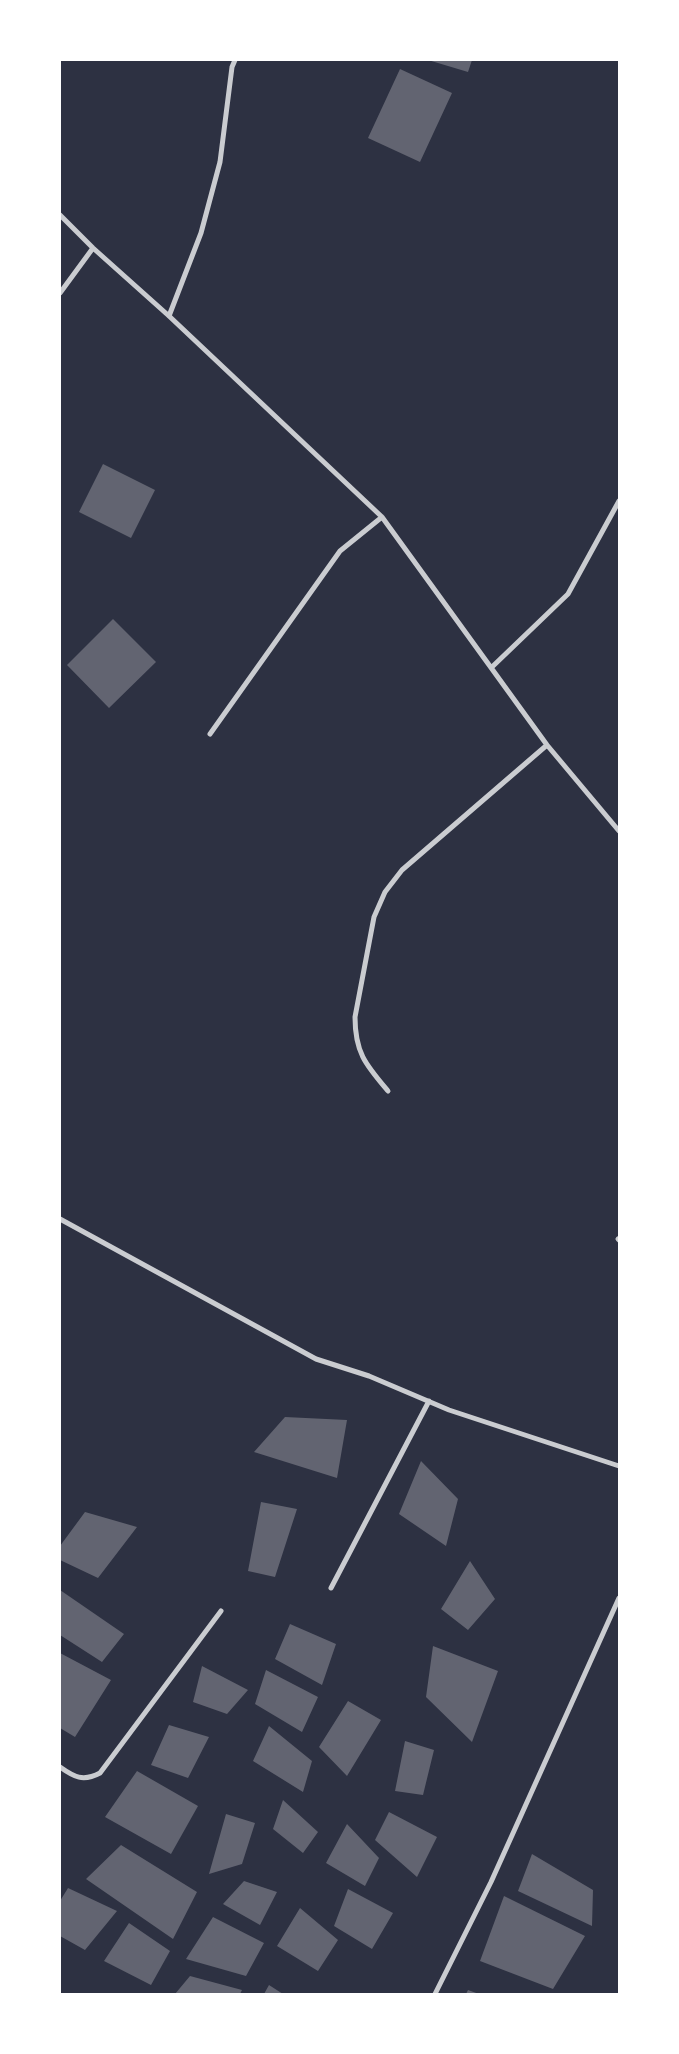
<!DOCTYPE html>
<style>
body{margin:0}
#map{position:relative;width:679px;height:2054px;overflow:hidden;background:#2d3142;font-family:"PT Sans",sans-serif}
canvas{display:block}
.frame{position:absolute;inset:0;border:61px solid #fff;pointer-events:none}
</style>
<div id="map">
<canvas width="679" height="2054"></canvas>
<div class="frame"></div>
</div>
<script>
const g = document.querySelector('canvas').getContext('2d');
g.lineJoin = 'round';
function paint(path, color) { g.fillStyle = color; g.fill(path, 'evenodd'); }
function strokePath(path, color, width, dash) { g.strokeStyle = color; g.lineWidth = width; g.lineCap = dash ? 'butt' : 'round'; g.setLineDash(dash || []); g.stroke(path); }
paint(new Path2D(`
 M428,60H472L468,72Z
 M400,69L452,93L420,162L368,138Z
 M103,464L155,490L131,538L79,512Z
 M113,619L156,662L109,708L67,665Z
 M285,1417L347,1420L337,1478L254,1452Z
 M421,1461L458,1499L446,1546L399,1514Z
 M261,1502L297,1509L275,1577L248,1571Z
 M85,1512L137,1527L98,1578L60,1560V1546Z
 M470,1561L495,1599L468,1630L441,1609Z
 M60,1590L124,1634L102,1662L60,1635Z
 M290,1624L336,1644L322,1685L275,1659Z
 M433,1646L498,1671L472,1742L426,1697Z
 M60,1653L111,1680L75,1737L60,1728Z
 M202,1666L248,1690L227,1714L193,1702Z
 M266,1670L318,1697L302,1732L255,1704Z
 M348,1701L381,1720L347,1776L319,1747Z
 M169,1725L209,1737L188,1778L151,1765Z
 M269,1726L312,1761L303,1792L253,1761Z
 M405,1741L434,1750L423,1795L395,1791Z
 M137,1771L198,1806L171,1854L105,1817Z
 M283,1800L318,1832L303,1853L273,1829Z
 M389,1812L437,1837L417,1877L375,1840Z
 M226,1814L255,1823L242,1864L209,1874Z
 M347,1824L379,1858L365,1886L326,1863Z
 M121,1845L197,1892L173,1939L86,1879Z
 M532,1854L593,1890L592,1926L518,1891Z
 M244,1881L277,1892L260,1925L223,1904Z
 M68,1888L117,1911L85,1950L60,1936V1901Z
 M348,1889L393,1913L372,1949L334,1926Z
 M504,1896L585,1936L553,1989L480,1961Z
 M300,1908L338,1940L318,1971L277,1946Z
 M213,1917L264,1943L246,1976L186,1959Z
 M129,1923L170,1951L151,1985L104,1961Z
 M190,1976L242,1990L240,1994H175Z
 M269,1985L283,1994H264Z
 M468,1990L479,1994H466Z`), '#626471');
strokePath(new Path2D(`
 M60,215L93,248L169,316L382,517L547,745L619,831
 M60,293L93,248
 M169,316L201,233L220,162L232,67L235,60
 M492,667L568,594L619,501
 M210,734L340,551L382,517
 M388,1091C366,1065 355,1053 355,1017L374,917L385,892L402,870L547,745
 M60,1219L316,1359L369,1376L449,1410L619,1466
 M618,1239L619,1240
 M331,1588L429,1401
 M60,1767C74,1777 83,1782 100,1773L221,1611
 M435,1994L491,1882L619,1598`), '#caccd0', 5);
</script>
